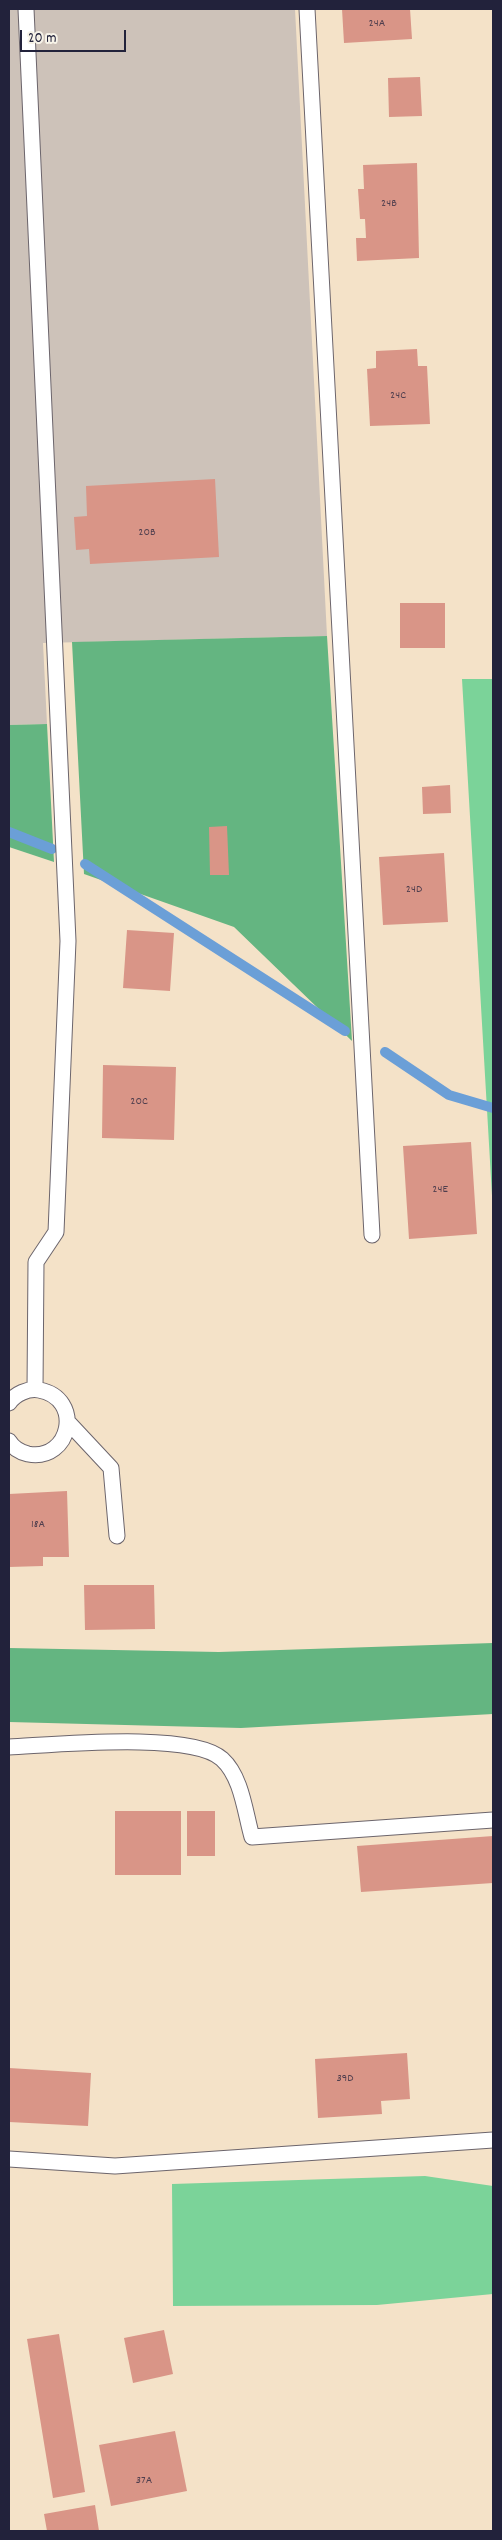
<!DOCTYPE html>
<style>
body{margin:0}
#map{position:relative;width:502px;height:2540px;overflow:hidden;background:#f4e2c8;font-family:Dekko,sans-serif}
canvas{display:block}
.frame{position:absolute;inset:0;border:10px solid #22223b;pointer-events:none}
.scale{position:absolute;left:20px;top:30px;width:106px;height:22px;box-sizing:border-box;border:2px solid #22223b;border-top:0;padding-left:6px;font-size:15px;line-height:18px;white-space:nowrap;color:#22223b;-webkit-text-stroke:4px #f7f3e8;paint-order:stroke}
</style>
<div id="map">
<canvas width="502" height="2540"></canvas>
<div class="frame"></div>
<div class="scale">20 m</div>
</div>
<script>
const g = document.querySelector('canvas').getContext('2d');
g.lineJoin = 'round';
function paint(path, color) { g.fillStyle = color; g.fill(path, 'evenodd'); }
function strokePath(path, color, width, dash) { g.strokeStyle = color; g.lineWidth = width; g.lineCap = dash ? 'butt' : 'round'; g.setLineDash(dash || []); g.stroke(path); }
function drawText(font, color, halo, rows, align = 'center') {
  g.font = font + ' Dekko,sans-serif'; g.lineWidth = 4; g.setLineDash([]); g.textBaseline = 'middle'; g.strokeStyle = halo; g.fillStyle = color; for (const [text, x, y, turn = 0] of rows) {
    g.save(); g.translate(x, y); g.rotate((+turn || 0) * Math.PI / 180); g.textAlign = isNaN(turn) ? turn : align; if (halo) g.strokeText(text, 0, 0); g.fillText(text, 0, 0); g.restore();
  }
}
paint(new Path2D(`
 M9,9H295L327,636L43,643L47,724L9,725Z`), '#cdc2b9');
paint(new Path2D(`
 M462,679H493V1213Z
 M425,2176L493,2186V2294L377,2305L173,2306L172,2184Z`), '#7bd399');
paint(new Path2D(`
 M327,636L352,1041L234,927L84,874L72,642Z
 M47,724L54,862L9,847V725Z
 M493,1643V1714L241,1728L9,1722V1648L219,1652Z`), '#64b581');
strokePath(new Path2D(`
 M9,832L52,849
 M85,864L345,1031
 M385,1052L449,1095L493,1108`), '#6b9fd7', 10);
paint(new Path2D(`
 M342,9H410L412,39L344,43Z
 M420,77L422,116L389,117L388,78Z
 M417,163L419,258L357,261L356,238H366L365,219H360L358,189H364L363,165Z
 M417,349L418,366H427L430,424L370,426L367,369L376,368V351Z
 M215,479L219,557L90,564L89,549L76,550L74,517L87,516L86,486Z
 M400,603H445V648H400Z
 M450,785L451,813L423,814L422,787Z
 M227,826L229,875H210L209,827Z
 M444,853L448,922L383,925L379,857Z
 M127,930L174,933L170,991L123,988Z
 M103,1065L176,1067L174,1140L102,1138Z
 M471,1142L477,1234L409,1239L403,1146Z
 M67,1491L69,1557H43V1566L9,1567V1494Z
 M84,1585H154L155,1629L85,1630Z
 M115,1811H181V1875H115Z
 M187,1811H215V1856H187Z
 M493,1836V1883L361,1892L357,1846Z
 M407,2053L410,2099L381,2101L382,2114L318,2118L315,2059Z
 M9,2068L91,2073L88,2126L9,2122Z
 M164,2330L173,2374L133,2383L124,2338Z
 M59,2334L85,2492L53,2498L27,2339Z
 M175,2431L187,2491L111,2506L99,2445Z
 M95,2505L99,2531H47L44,2514Z`), '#d99587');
const service = new Path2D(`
 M26,9L68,941L56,1232L36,1262L35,1389
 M307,9L372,1235
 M9,1403C15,1394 28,1388 39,1390C84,1398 71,1462 28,1454C20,1452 13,1448 9,1441
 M68,1422L111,1468L117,1536
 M9,1747C53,1745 192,1731 222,1759C242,1777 245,1813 252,1837L493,1820
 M9,2159L115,2166L493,2140`);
strokePath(service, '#6c656c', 17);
strokePath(service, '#fff', 15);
drawText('12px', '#503f4e', null, [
 ["24A",377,24],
 ["24B",389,204],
 ["24C",398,396],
 ["20B",147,533],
 ["24D",414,890],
 ["20C",139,1102],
 ["24E",440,1190],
 ["18A",38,1525],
 ["39D",345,2079],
 ["37A",144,2481]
]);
</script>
